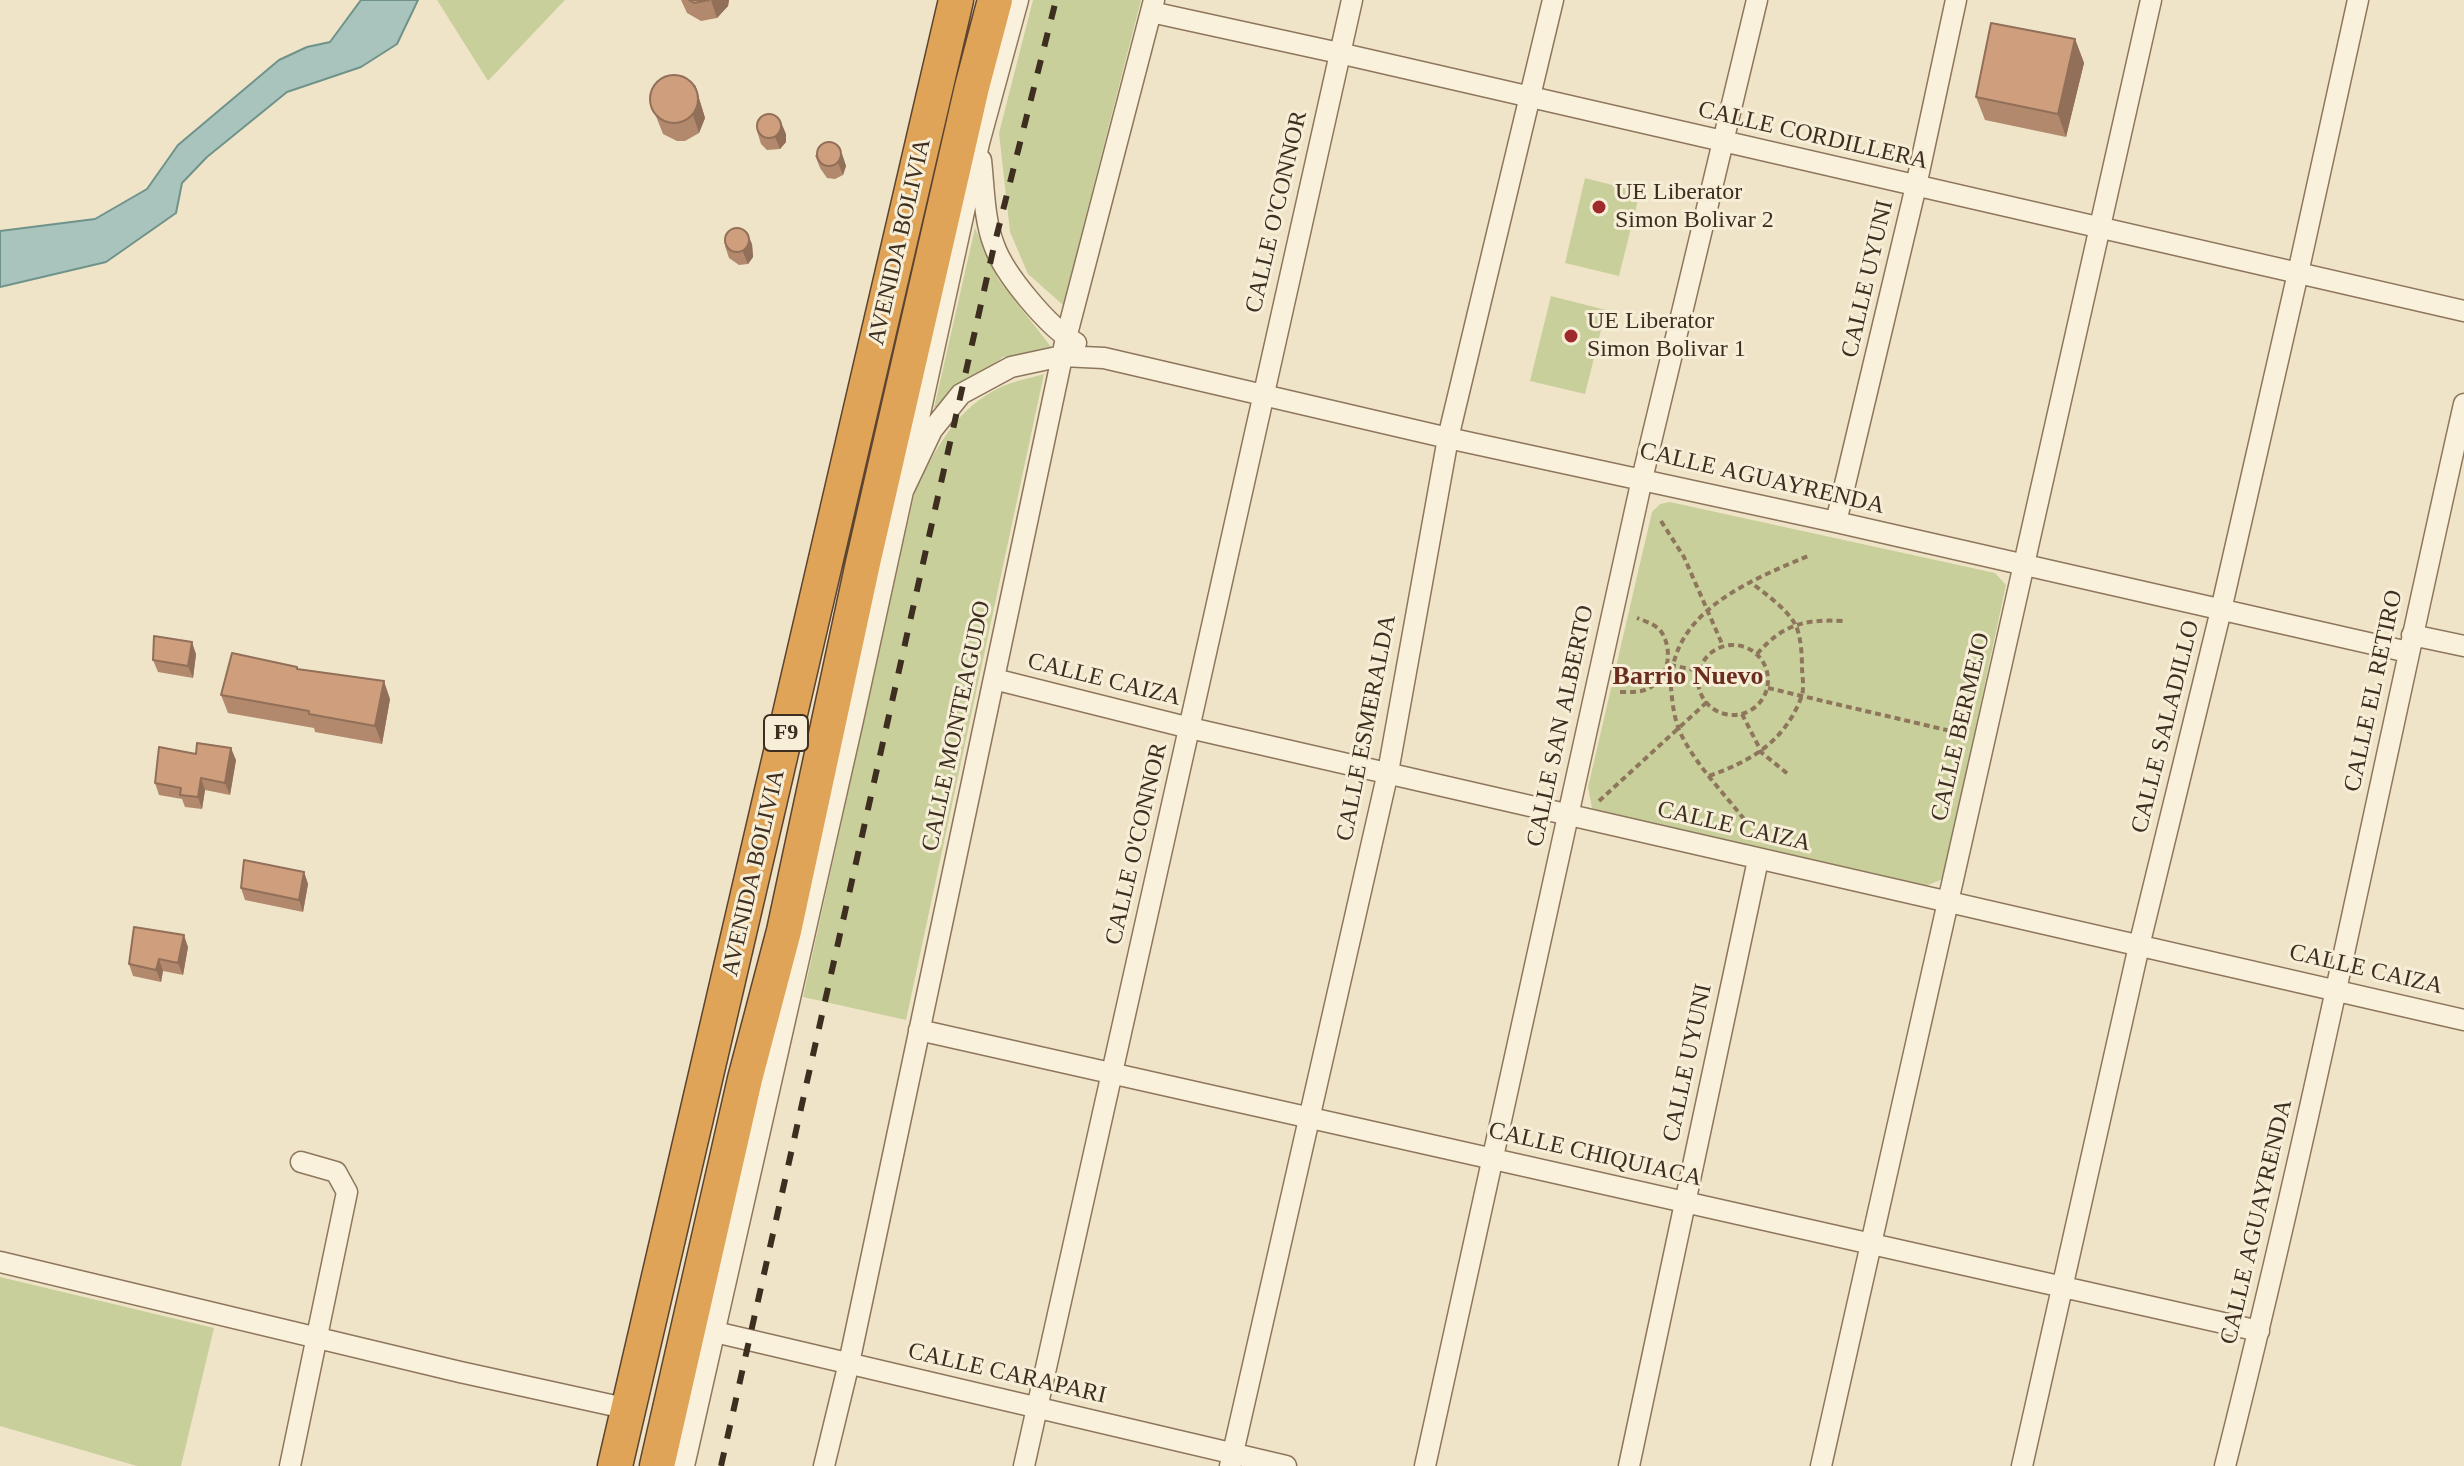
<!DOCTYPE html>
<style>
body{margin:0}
canvas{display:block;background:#f0e4c8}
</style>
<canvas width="2464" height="1466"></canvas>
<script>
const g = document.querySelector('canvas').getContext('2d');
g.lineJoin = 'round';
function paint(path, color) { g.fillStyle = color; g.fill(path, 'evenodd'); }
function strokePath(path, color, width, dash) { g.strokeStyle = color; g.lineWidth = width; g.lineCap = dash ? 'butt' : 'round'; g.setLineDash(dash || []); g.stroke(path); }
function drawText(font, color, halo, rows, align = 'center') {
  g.font = font + ' "Times New Roman",serif'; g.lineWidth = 6; g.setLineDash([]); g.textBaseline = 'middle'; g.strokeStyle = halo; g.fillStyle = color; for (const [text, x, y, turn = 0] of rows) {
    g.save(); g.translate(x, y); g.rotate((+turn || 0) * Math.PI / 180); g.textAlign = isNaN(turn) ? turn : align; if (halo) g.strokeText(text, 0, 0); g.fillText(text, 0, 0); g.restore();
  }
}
paint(new Path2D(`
 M437,0H565L488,81Z
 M1033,0H1141L1063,305L1028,274L1010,232L999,133Z
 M1585,178L1640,192L1619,276L1565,263Z
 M975,228L998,279L1052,348L1003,357L934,408Z
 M1551,296L1606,310L1585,394L1530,381Z
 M1044,374L906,1020L803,997L915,491C936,448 956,408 1001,387C1014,381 1030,378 1044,374Z
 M1670,502L1995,573L2006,585L1943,879L1923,887L1604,816L1592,808L1588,787L1652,512L1660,504Z
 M0,1277L214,1328L181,1466H137L0,1426Z`), '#c9cf9b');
const water = new Path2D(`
 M361,0H418L397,44L361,67L287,92L207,157L182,183L176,213L106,262L0,287V231L95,219L147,189L178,145L279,60L307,47L330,42Z`);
paint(water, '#a9c4bc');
strokePath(water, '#6f938a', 2);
const street = new Path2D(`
 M1151,12L1339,53L2464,311
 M981,160C984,187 984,220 994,245C1004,274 1049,328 1076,343
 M903,491L932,430L961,394L1011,367L1062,356L1104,358L1448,438L1836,522L2408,652
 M1836,522L1916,186L1956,0
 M2412,635L2464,646
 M994,679L1190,728L2464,1020
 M919,1030L2259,1331
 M0,1262L460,1372L629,1409
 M715,1332L1286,1466
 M290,1466L347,1192L336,1172L301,1162
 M684,1466L853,720L979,143L1018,0
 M824,1466L849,1363L1066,338L1154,0
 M1024,1466L1352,0
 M1230,1466L1388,772L1448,438L1553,0
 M1425,1466L1642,479L1757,0
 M1629,1466L1758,860
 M1821,1466L2151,0
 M2022,1466L2139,946L2221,610L2298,273L2358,0
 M2225,1466C2314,1114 2384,758 2464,404`);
const highway = new Path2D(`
 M615,1466L956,0
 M657,1466L745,1079L784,931L863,563L972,87L995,0`);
strokePath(street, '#8d765c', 23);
strokePath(highway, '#5b4430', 37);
strokePath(new Path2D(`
 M1661,521L1684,557L1723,646
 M1698 680a35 35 0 1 1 70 0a35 35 0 1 1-70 0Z
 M1757,654C1783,624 1805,619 1843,621
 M1670,665L1699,671
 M1768,688L1959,733
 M1620,692C1631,692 1642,693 1651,687C1670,676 1673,647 1660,630C1654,624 1645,621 1637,618
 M1742,714L1762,753L1788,774
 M1709,776C1751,761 1784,742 1801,698C1805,689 1802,676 1802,667C1802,655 1801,635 1795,624C1785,607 1764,593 1749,581
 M1599,801L1707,702
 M1744,819C1722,791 1694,763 1679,730C1674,717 1672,701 1671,687C1670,612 1749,581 1808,556`), '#8d765c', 4, [6, 4]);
strokePath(street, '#faf1dc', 20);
strokePath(highway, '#e0a458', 34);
strokePath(new Path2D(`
 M721,1466L994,246L1056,0`), '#3d2e20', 6, [14, 14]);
paint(new Path2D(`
 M681,0H729L728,6L717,18L701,21L687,13Z
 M2075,39L2084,63L2066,137L1985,120L1976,97Z
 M695,85L705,118L699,133L685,141H677L663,134L650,101Z
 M757,131L786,134V142L780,149L767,150L761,144Z
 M842,154L846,166L843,175L835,179L827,178L820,168L815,155Z
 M752,244L753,257L748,264L739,265L729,258L725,246Z
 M196,654L193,678L158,672L153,660Z
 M221,695L390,699L382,744L315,732L314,728L228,713Z
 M236,760L230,795L205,790L202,809L185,807L182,799L159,795L155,783Z
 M304,872L308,884L303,912L245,900L241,888Z
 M188,947L183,975L163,971L161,982L133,976L129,964Z`), '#b2896c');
paint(new Path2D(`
 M711,0H729L728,6L717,18Z
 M2075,39L2084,63L2066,137L2058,114Z
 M695,85L705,118L699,133L693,115Z
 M781,122L786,134V142L780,149L775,137Z
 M842,154L846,166L843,175L838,163Z
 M747,232L752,244L753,257L748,264L743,252Z
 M192,642L196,654L193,678L188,666Z
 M384,681L390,699L382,744L375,726Z
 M231,748L236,760L230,795L225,783Z
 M201,778L205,790L202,809L198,797Z
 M304,872L308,884L303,912L299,900Z
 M184,935L188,947L183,975L178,963Z
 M159,959L163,971L161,982L156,970Z`), '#916f58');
const building = new Path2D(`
 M689,0H709L694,3Z
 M1991,23L2075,39L2058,114L1976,97Z
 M650 99a24 24 0 1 1 48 0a24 24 0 1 1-48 0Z
 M757 126a12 12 0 1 1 24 0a12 12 0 1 1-24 0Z
 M817 154a12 12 0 1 1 24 0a12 12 0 1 1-24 0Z
 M725 240a12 12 0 1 1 24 0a12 12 0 1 1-24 0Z
 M154,636L192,642L188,666L153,660Z
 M232,653L297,667V669L384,681L375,726L309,714V711L221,695Z
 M197,743L231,748L225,783L201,778L198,797L180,795L181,788L155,783L159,747L196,754Z
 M244,860L304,872L299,900L241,888Z
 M134,927L184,935L178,963L159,959L156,970L129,964Z`);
paint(building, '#cf9f7d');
strokePath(building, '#916f58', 2);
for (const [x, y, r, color] of [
 [1599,207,8,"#9e2a2b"],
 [1571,336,8,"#9e2a2b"]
]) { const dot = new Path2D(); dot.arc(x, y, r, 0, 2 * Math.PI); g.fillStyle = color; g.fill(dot); strokePath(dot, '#f7eed8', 3); }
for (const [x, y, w] of [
 [786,733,44]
]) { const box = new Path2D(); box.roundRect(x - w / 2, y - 18, w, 36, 6); g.fillStyle = '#f7eed8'; g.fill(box); strokePath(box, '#3d2e20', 2); }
drawText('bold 22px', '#3d2e20', null, [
 ["F9",786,733]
]);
drawText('24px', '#3d2e20', '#f7eed8', [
 ["CALLE CORDILLERA",1813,136,13],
 ["CALLE O'CONNOR",1277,212,-77],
 ["AVENIDA BOLIVIA",900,242,-77],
 ["CALLE UYUNI",1868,279,-77],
 ["CALLE AGUAYRENDA",1762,479,13],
 ["CALLE CAIZA",1104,680,14],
 ["CALLE EL RETIRO",2374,691,-78],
 ["CALLE MONTEAGUDO",957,726,-78],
 ["CALLE SAN ALBERTO",1561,726,-78],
 ["CALLE BERMEJO",1961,727,-77],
 ["CALLE SALADILLO",2166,727,-76],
 ["CALLE ESMERALDA",1367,728,-79],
 ["CALLE CAIZA",1734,827,13],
 ["CALLE O'CONNOR",1137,844,-77],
 ["AVENIDA BOLIVIA",754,873,-77],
 ["CALLE CAIZA",2366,970,13],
 ["CALLE UYUNI",1688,1063,-78],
 ["CALLE CHIQUIACA",1595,1155,13],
 ["CALLE AGUAYRENDA",2257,1222,-77],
 ["CALLE CARAPARI",1007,1374,13]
]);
drawText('24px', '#3d2e20', '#f7eed8', [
 ["UE Liberator",1615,193],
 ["Simon Bolivar 2",1615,221],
 ["UE Liberator",1587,322],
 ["Simon Bolivar 1",1587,350]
], 'left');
drawText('bold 26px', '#6b2e1e', '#f7eed8', [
 ["Barrio Nuevo",1688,677]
]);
</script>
